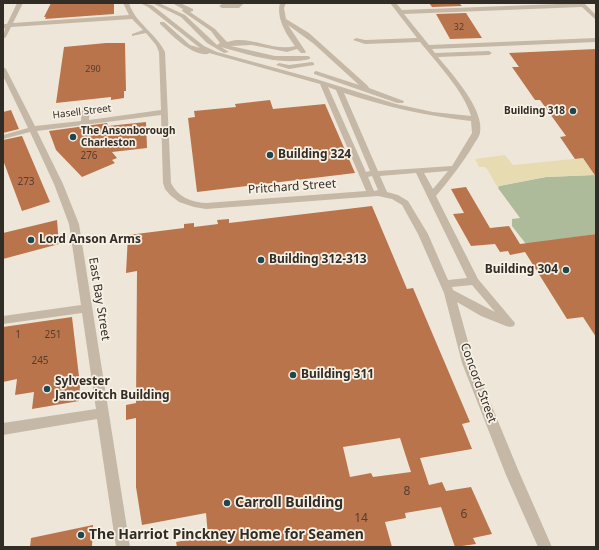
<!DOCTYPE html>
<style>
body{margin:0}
#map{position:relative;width:599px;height:550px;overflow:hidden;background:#eee7d9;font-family:"Noto Sans",sans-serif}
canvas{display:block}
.frame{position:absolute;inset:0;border:4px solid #322c26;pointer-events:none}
</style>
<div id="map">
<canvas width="599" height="550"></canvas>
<div class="frame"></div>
</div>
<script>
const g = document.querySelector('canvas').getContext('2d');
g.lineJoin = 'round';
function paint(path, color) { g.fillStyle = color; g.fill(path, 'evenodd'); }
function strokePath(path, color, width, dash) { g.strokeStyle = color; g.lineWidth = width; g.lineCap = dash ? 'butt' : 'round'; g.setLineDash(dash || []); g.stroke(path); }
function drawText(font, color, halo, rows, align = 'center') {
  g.font = font + ' "Noto Sans",sans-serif'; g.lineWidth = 3.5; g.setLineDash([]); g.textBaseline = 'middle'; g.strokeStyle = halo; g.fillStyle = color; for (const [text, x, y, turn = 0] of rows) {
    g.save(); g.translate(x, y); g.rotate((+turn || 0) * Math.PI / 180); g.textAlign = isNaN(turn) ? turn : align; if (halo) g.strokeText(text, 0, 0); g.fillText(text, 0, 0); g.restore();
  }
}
paint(new Path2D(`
 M594,175L596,177V234L526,244L512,226V219L520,218L498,188L499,186L546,177Z`), '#adbb9b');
paint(new Path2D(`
 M505,155L513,165L583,158L594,175L546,177L499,186L498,188L487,169L485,167H479L475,159Z`), '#e7dbb2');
paint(new Path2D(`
 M51,3H114V14L45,19L46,17H44Z
 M429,3H459L462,6L432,7Z
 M466,13L482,38L450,39L436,14Z
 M106,43H125L126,91H124V98L111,100V97L56,103L64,47Z
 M596,49V177L583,158L575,159L560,137L566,136L540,100H535L512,67H519L509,53Z
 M270,100L273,109L325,104L355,173L197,192L188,118L195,117L194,111L236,107L235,104Z
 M11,110L19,129L3,133V112Z
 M146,122L147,148L112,152L117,158L112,160L115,163L82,177L56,150L49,131L107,123L108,126Z
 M22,136L50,202L22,211L3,160V140Z
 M466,187L490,228L509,226L520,244L596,234V337L583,317L567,319L525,252L510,255L508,251L500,252L495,244L471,246L453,214L464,213L451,189Z
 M372,206L407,289L413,288L470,422L462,424L472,449L420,458L429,485L442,482L446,491L471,487L492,534L473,538L476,544L455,547L441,507L405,513L406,518L385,522L392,547H177L176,542L208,536L206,513L142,525L136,487V418L126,420V405L136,403L137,271L126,273L128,235L184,228V224L194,223V227L218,224L217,220L229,219V223ZM400,438L411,472L373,477L371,473L350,477L343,447Z
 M57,220L59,244L3,259V233Z
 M72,317L80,385L79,401L32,409L34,392L15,395L17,379L3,382V327Z
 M93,525L92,547H30L31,538Z`), '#ba744c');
paint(new Path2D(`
 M17,3H23L13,23L129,15L123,3H129C135,23 156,33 165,52L171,183C178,197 191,202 206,203L366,191L320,84L209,53L208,54C191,56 172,35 160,24V22H164L190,45L200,48L148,7L140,3L152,5L204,46L217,52L316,79L396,104L433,112L471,116C464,91 435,61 420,42L365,44L353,40L356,38L365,40L417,38L390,3H396L402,10L584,3L596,15V20L582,7L404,14L429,45L596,38V42L432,49L435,53L489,51L492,53L489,55L438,57C452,74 485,110 480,133C479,137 476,141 474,144C463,163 450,179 436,196L478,279L515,323L514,326L510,327L506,326L481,316L457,302L474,363L519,472L552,547H538L506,475L462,363L444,293L418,234L402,205L392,199L378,196L206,209L194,207L179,202L170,195L165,189L163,183L161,115L37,131L63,184L79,224L130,547H116L97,419L3,435V423L96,409L82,313L3,324V316L81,305L69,224L54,184L30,132L3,139V135L28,128L3,76V67L6,69L35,126L81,121L82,107L86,105L90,107L89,120L161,110L159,52L156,45L146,33L132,36V34L143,30L132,19L11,27L6,37L3,39L5,28H3V24H7ZM328,87L336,90L370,171L366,172ZM344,93C386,107 428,116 471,121L472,133L452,166L378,171ZM448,171L433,189L424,173ZM416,173L467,278L448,280L428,234L408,201L398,195L387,192L380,176ZM372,176L378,190L374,191L368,177ZM472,285L495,312L453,290L452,287Z
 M152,3H159L185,15L217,45L220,43L211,31L182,11L183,9L172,3H180L193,9V11L190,12L215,29L227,42C249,34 273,52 295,46C286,34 276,18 280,3H286L284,8L286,19L309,33L368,86L369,88L404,101L403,103H397L314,74V72L316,71L359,85L314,44L288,25L306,52L305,53H301L297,49L287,52L252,45L231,46L275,56H308L310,57V59C281,66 250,55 221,47L229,52L224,53L207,43L181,17Z
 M238,3H244L239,8H222L219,6L222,4H237Z
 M312,62L314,63V65L289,69L276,65L279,63L289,65Z`), '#c5b8a7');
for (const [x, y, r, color] of [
 [573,111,4,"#20464f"],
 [73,137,4,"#20464f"],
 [270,155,4,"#20464f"],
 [31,240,4,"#20464f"],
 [261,260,4,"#20464f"],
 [566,270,4,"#20464f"],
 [293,375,4,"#20464f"],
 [47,389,4,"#20464f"],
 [227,503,4,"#20464f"],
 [81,535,4,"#20464f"]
]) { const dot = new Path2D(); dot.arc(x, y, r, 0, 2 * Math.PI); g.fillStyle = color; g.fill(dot); strokePath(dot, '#f7f1e5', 1.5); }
drawText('9px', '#543e30', null, [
 ["32",459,27],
 ["290",93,69]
]);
drawText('bold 10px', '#322c26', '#f7f1e5', [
 ["Building 318",565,111],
 ["The Ansonborough",81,131,"left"],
 ["Charleston",81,143,"left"]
], 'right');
drawText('10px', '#322c26', '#f7f1e5', [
 ["Hasell Street",82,112,-7]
]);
drawText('10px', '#543e30', null, [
 ["276",89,156],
 ["273",26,182],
 ["1",18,335],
 ["251",53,335],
 ["245",40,361]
]);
drawText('bold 12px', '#322c26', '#f7f1e5', [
 ["Building 324",278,155],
 ["Lord Anson Arms",39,240],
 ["Building 312-313",269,260],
 ["Building 304",558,270,"right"],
 ["Building 311",301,375],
 ["Sylvester",55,382],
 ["Jancovitch Building",55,396]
], 'left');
drawText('12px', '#322c26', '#f7f1e5', [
 ["Pritchard Street",292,187,-4],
 ["East Bay Street",99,299,81],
 ["Concord Street",478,383,70]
]);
drawText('12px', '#543e30', null, [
 ["8",407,492],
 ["6",464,515],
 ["14",361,519]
]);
drawText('bold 14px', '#322c26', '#f7f1e5', [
 ["Carroll Building",235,503],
 ["The Harriot Pinckney Home for Seamen",89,535]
], 'left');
</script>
